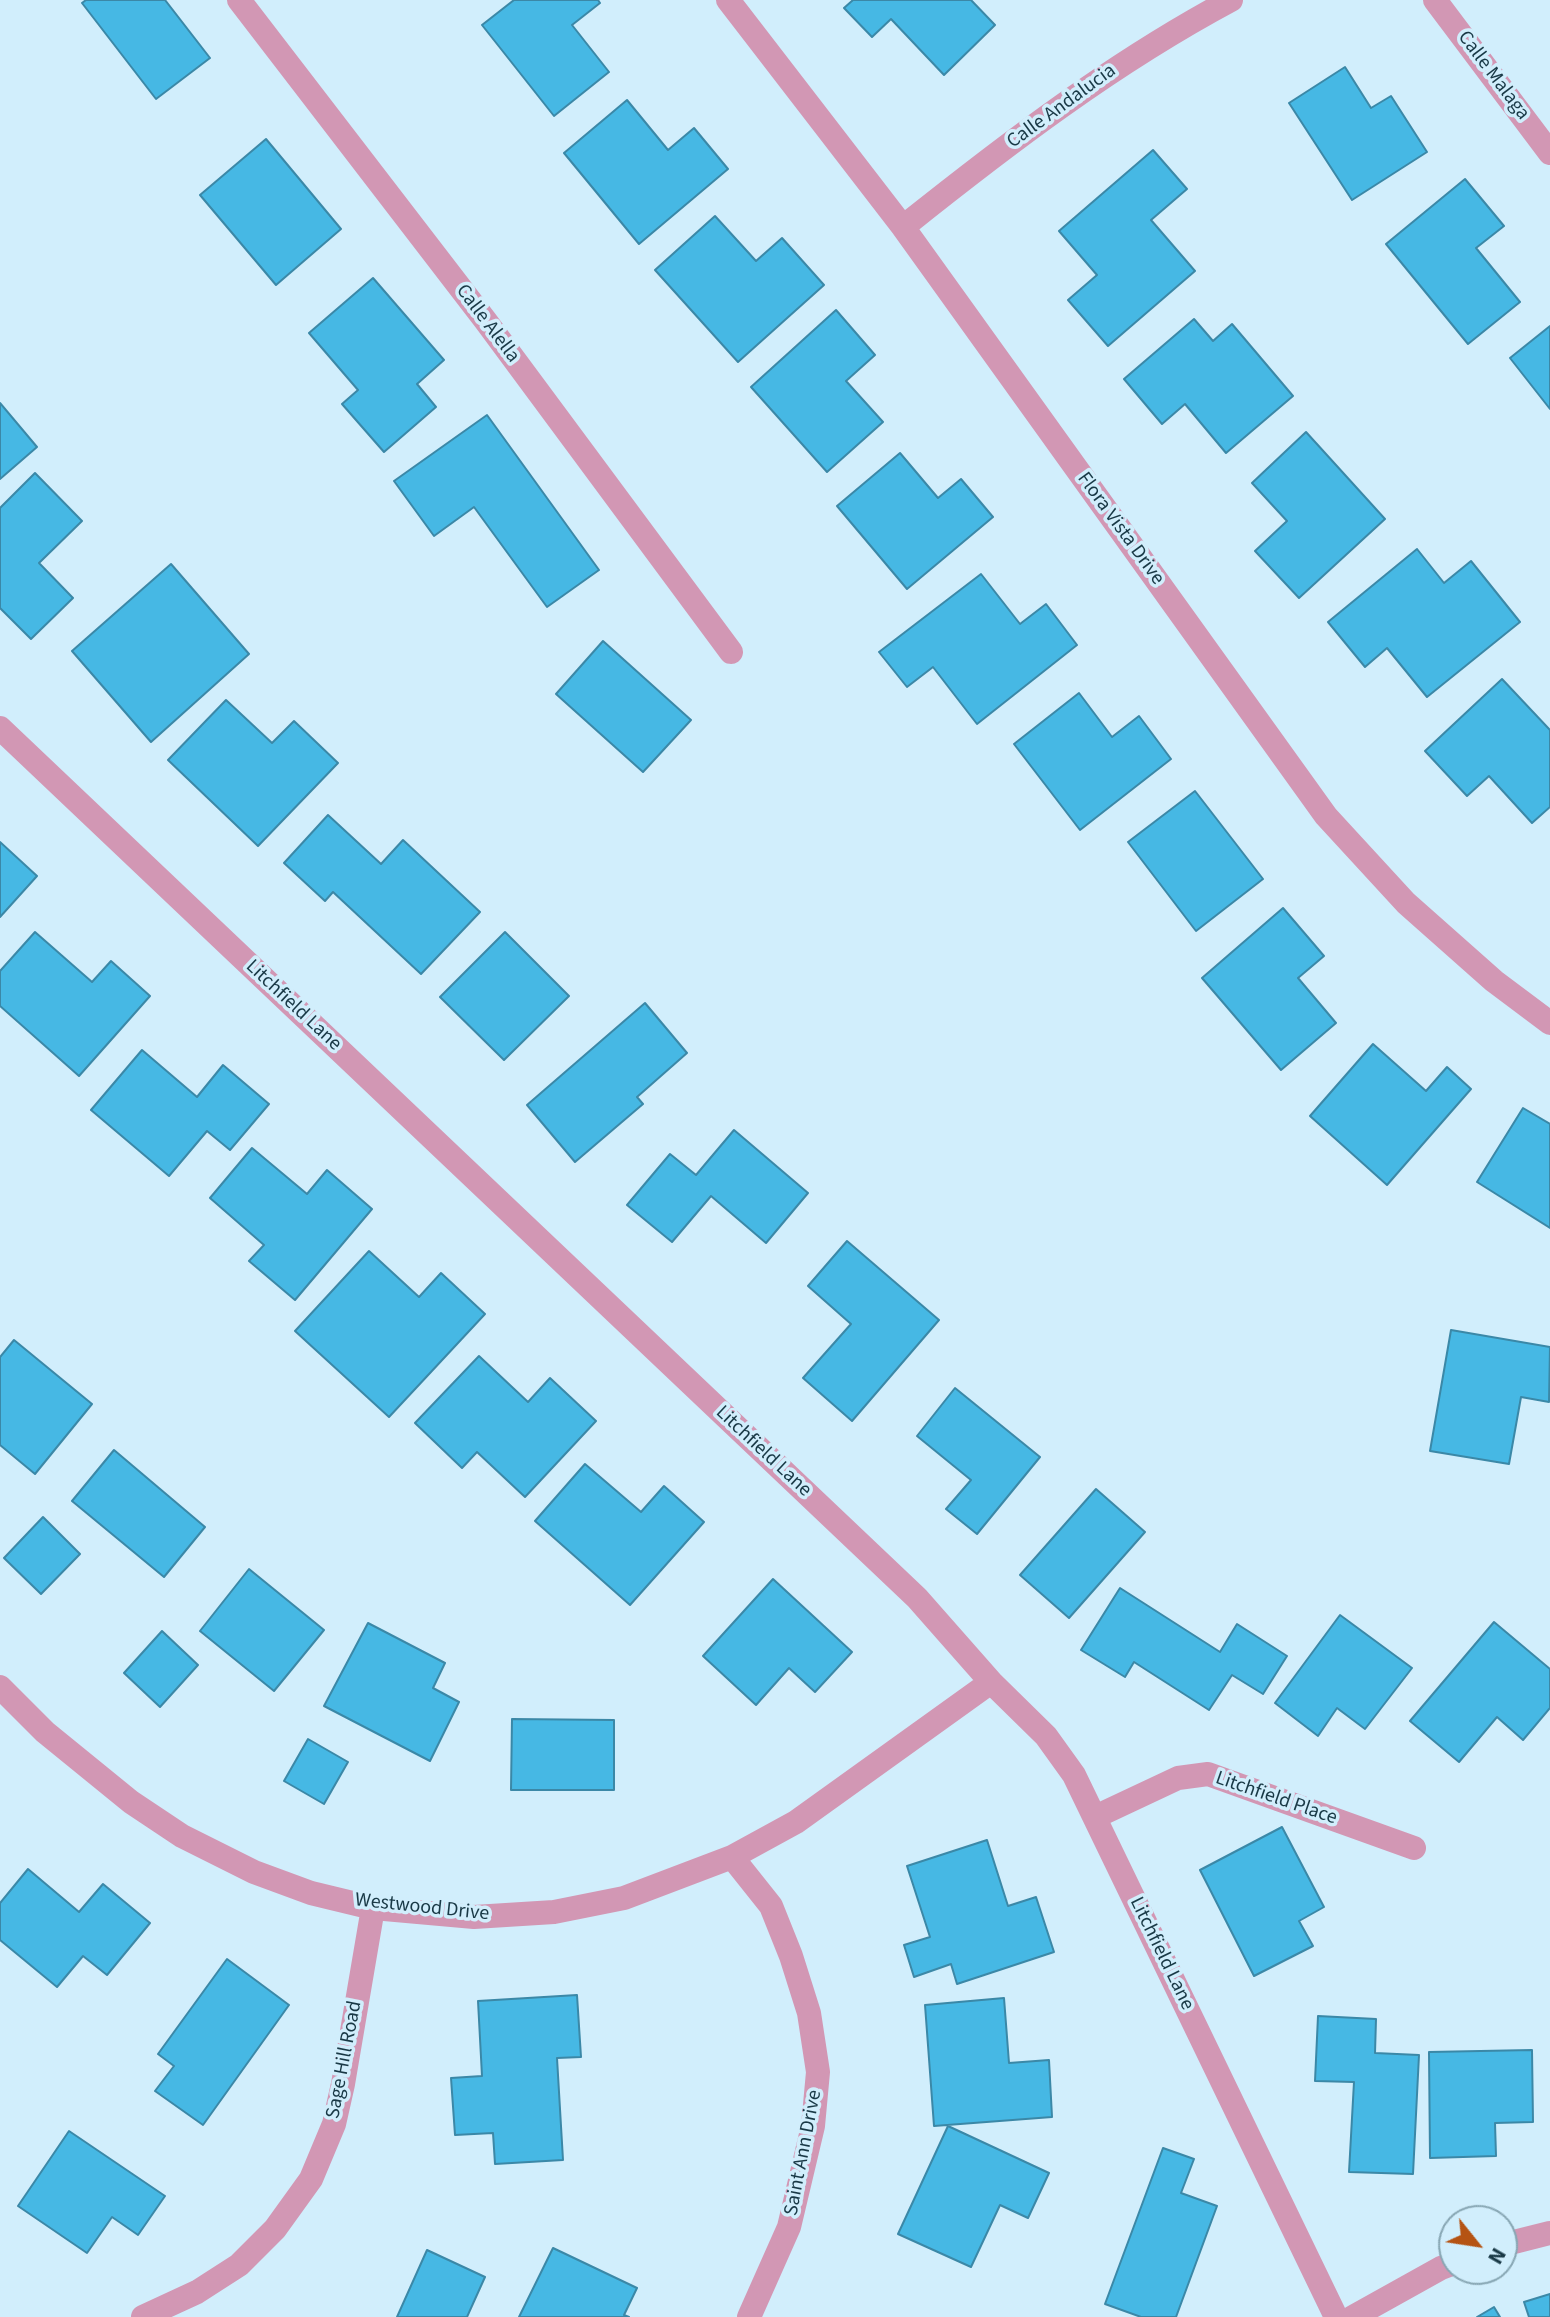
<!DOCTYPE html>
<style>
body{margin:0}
#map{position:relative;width:1550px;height:2317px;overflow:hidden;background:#d1eefc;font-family:"Source Sans 3",sans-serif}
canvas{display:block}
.north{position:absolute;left:1438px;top:2205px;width:80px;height:80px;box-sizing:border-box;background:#d1eefc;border:2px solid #87a6b3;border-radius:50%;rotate:120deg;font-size:22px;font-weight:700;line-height:32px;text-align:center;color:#193946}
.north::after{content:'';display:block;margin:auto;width:28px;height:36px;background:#b55313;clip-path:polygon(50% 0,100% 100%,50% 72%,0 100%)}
</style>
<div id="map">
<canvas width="1550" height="2317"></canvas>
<div class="north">N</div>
</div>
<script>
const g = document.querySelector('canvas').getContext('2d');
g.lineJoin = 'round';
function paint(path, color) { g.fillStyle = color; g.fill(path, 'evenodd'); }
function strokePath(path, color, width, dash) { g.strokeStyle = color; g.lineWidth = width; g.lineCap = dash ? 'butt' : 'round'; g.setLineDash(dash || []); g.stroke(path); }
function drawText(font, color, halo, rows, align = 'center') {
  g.font = font + ' "Source Sans 3",sans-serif'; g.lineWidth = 7; g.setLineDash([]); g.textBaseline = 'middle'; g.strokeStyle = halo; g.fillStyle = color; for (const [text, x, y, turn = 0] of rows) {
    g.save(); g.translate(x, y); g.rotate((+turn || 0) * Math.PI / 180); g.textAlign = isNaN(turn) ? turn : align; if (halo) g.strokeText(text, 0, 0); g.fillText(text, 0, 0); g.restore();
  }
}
const building = new Path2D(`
 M86,0H165L210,58L156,99L82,3Z
 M514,0H598L600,3L572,25L609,72L554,116L482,25Z
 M853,0H971L995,25L944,75L891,19L872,37L844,8Z
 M1345,67L1371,108L1391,96L1427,152L1352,200L1289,103Z
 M627,100L668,150L694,128L728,169L639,244L564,153Z
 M266,139L341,229L276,285L200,195Z
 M1153,150L1187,189L1151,220L1195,271L1108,346L1068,300L1097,275L1059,231Z
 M1465,179L1504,226L1476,248L1520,302L1468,344L1386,244Z
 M715,216L756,261L782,238L824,285L738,362L655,270Z
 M373,278L444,360L417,384L436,407L384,452L342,404L358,390L309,333Z
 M836,310L875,355L846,381L883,422L827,472L751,387Z
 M1194,319L1213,341L1232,324L1293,396L1226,453L1185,404L1162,424L1124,379Z
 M1550,326V409L1510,358Z
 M0,403L37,447L0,479Z
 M487,415L599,570L547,607L474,507L434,536L394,481Z
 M1306,432L1385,519L1299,598L1255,551L1287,521L1252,483Z
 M900,453L938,498L961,479L993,517L907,589L837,506Z
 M35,473L82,521L39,563L73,598L31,639L0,608V508Z
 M1417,549L1444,583L1471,561L1520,622L1427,697L1387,648L1365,667L1328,622Z
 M171,564L249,654L151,742L72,651Z
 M981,574L1020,624L1046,604L1077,645L977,724L933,667L907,687L879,652Z
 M603,641L691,720L643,772L556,694Z
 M1502,679L1550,730V807L1532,823L1489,776L1467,796L1425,751Z
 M1079,693L1112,737L1139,716L1171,759L1080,830L1014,744Z
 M226,700L272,743L294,721L338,763L258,846L168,760Z
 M1195,791L1263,879L1196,931L1128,842Z
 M328,815L381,864L403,840L480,912L421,974L333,892L325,901L284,863Z
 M0,842L37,876L0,917Z
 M1283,908L1324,956L1298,978L1336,1023L1281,1070L1202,978Z
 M35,932L92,982L111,961L150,996L79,1076L0,1006V971Z
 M505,932L569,996L504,1060L440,997Z
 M645,1003L687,1053L637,1097L643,1104L575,1162L527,1105Z
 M1373,1044L1426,1091L1447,1067L1471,1089L1387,1185L1310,1116Z
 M142,1050L197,1097L223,1065L269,1104L230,1150L207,1131L169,1176L91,1110Z
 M1523,1108L1550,1124V1228L1477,1182Z
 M734,1130L808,1193L766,1243L711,1196L672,1242L627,1205L670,1154L696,1175Z
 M252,1148L307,1194L327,1170L372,1209L295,1300L249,1261L264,1245L210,1198Z
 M847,1241L939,1320L852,1421L803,1378L851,1324L808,1286Z
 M369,1251L419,1297L441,1273L485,1314L389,1417L295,1331Z
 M1451,1330L1550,1347L1549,1402L1521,1397L1509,1464L1430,1451Z
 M14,1340L92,1404L35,1474L0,1445V1357Z
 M479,1356L528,1402L550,1378L596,1421L525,1497L477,1452L462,1468L415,1423Z
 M955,1388L1040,1457L977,1534L946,1509L971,1480L917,1436Z
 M114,1450L205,1527L164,1577L72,1501Z
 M585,1464L641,1512L664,1486L704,1522L630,1605L535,1521Z
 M1096,1489L1145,1532L1069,1618L1020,1575Z
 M43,1517L80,1554L41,1594L4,1558Z
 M249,1569L324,1630L274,1691L200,1631Z
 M773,1579L852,1652L815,1692L789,1668L756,1705L703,1656Z
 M1120,1588L1220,1652L1237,1624L1287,1656L1263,1694L1232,1675L1209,1710L1134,1662L1125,1677L1081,1650Z
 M1340,1615L1412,1668L1365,1729L1337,1708L1318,1736L1275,1703Z
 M1494,1622L1550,1669V1708L1523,1740L1497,1717L1459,1762L1410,1721Z
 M368,1623L445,1663L433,1688L459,1702L430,1761L324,1706Z
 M162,1631L198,1665L160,1707L124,1673Z
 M512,1719L614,1720V1790H511Z
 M308,1739L348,1762L324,1804L284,1781Z
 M1282,1827L1324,1907L1299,1921L1313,1946L1254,1976L1200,1870Z
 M987,1840L1008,1906L1036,1897L1054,1952L957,1984L951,1964L914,1977L904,1945L930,1937L907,1866Z
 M28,1869L79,1912L103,1884L150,1923L107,1975L83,1956L57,1987L0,1940V1903Z
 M227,1959L289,2005L203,2125L155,2091L174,2066L158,2054Z
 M577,1995L581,2057L557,2058L563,2160L495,2164L493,2133L455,2135L451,2078L482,2076L478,2001Z
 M1004,1998L1009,2063L1049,2060L1052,2117L934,2126L925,2005Z
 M1318,2016L1376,2019L1375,2053L1419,2055L1413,2174L1349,2172L1354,2082L1315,2081Z
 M1532,2050L1533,2122L1495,2123L1496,2156L1430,2158L1429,2052Z
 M948,2126L1049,2173L1028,2218L1000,2205L971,2267L898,2234Z
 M69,2131L165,2196L138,2235L112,2217L87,2253L18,2206Z
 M1163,2148L1194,2159L1181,2193L1217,2206L1176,2317H1141L1105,2304Z
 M553,2248L637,2288L624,2315L629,2317H519Z
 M427,2250L485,2277L467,2317H397Z
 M1550,2294V2317H1529L1524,2302Z
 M1494,2307L1500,2317H1477Z`);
paint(building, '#46b8e4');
strokePath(building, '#3b88a7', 2);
strokePath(new Path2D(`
 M239,0L485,320L731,652
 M728,0L903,227L1326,816L1406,903L1494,981L1550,1023
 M1435,0L1550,153
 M903,227C1007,144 1113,63 1231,0
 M0,728L917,1598L991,1682L1046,1736L1074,1775L1336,2317
 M0,1687L45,1732L131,1802L182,1836L254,1872L311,1893L373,1908L474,1917L554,1912L624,1898L732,1857L796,1822L991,1682
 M1095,1817L1178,1778L1208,1774L1414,1848
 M732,1857L771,1906L791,1956L809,2013L818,2072L813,2126L789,2227L749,2317
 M1502,2245L1550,2233
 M143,2317L197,2292L239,2265L275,2229L311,2179L334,2124L343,2084L373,1908
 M1353,2317L1441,2268L1454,2263`), '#d297b4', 24);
drawText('20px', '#193946', '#d1eefc', [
 ["Calle Malaga",1493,76,53],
 ["Calle Andalucia",1062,107,-36],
 ["Calle Alella",487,324,53],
 ["Flora Vista Drive",1120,529,54],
 ["Litchfield Lane",293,1006,43],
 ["Litchfield Lane",763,1452,43],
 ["Litchfield Place",1276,1799,19],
 ["Westwood Drive",422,1908,6],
 ["Litchfield Lane",1161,1954,64],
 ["Sage Hill Road",345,2060,-79],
 ["Saint Ann Drive",804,2153,-79]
]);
</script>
